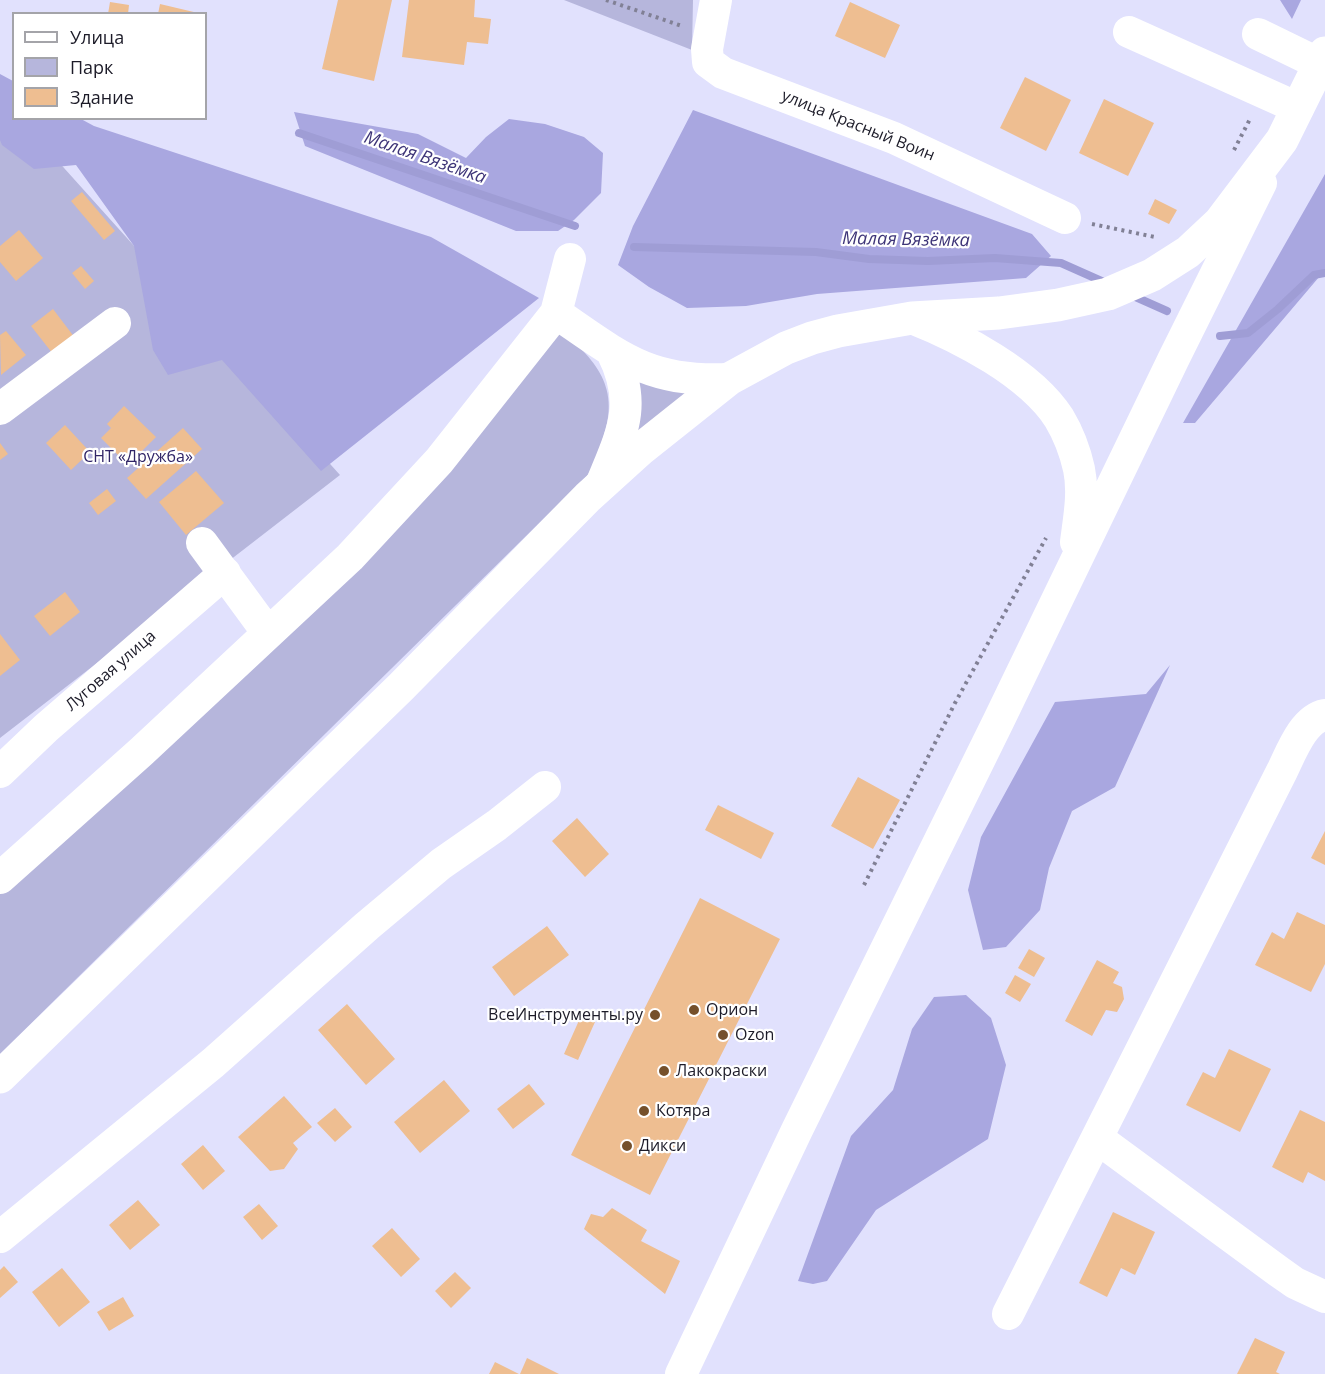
<!DOCTYPE html>
<meta charset="utf-8">
<style>
body{margin:0}
#map{position:relative;width:1325px;height:1374px;overflow:hidden;background:#e1e1fd;font-family:"Open Sans",sans-serif}
canvas{display:block}
.legend{position:absolute;left:12px;top:12px;width:195px;height:108px;box-sizing:border-box;background:#fff;border:2px solid #a4a4a9;margin:0;padding:8px 10px;list-style:none;font-size:18px;color:#1c1b28}
.legend li{display:flex;align-items:center;gap:12px;height:30px}
.legend b{width:30px;border:2px solid #a4a4a9}
</style>
<div id="map">
<canvas width="1325" height="1374"></canvas>
<ul class="legend">
<li><b style="height:8px;background:#fff"></b>Улица</li>
<li><b style="height:16px;background:#b6b6dc"></b>Парк</li>
<li><b style="height:16px;background:#eebe91"></b>Здание</li>
</ul>
</div>
<script>
const g = document.querySelector('canvas').getContext('2d');
g.lineJoin = 'round';
function paint(path, color) { g.fillStyle = color; g.fill(path, 'evenodd'); }
function strokePath(path, color, width, dash) { g.strokeStyle = color; g.lineWidth = width; g.lineCap = dash ? 'butt' : 'round'; g.setLineDash(dash || []); g.stroke(path); }
function drawText(font, color, halo, rows, align = 'center') {
  g.font = font + ' "Open Sans",sans-serif'; g.lineWidth = 4.5; g.setLineDash([]); g.textBaseline = 'middle'; g.strokeStyle = halo; g.fillStyle = color; for (const [text, x, y, turn = 0] of rows) {
    g.save(); g.translate(x, y); g.rotate((+turn || 0) * Math.PI / 180); g.textAlign = isNaN(turn) ? turn : align; if (halo) g.strokeText(text, 0, 0); g.fillText(text, 0, 0); g.restore();
  }
}
paint(new Path2D(`
 M564,0H693L692,50Z
 M0,97L14,118L20,119L340,475L0,738Z
 M553,324C592,356 622,384 603,438C599,451 595,464 587,476L0,1054V888L277,635Z
 M630,379L699,386L626,443Z`), '#b6b6dc');
paint(new Path2D(`
 M1280,0H1301L1292,19Z
 M0,74L13,81L14,118L81,119L94,126L431,237L539,298L321,471L222,360L168,375L153,350L134,246L76,165L34,169L2,145L0,140Z
 M693,110L1032,234L1051,256L1026,278L817,294L746,306L687,308L649,287L618,265L633,226Z
 M294,112L418,134L466,158L486,137L509,119L545,124L584,137L603,153L601,193L574,220L558,231H516L305,146Z
 M1325,174V270L1195,423H1183Z
 M1170,665L1115,787L1072,811L1049,868L1040,910L1006,947L983,950L968,890L981,837L1055,702L1146,694Z
 M966,995L991,1018L1006,1065L988,1139L876,1210L827,1281L813,1284L798,1281L851,1136L893,1090L912,1029L934,997Z`), '#a9a7e0');
strokePath(new Path2D(`
 M299,133L575,226
 M634,247L816,252L869,259L928,261L995,258L1061,263L1106,283
 M1131,295L1167,311
 M1220,336L1248,333L1278,309L1314,275L1325,273`), '#9f9dd5', 8);
paint(new Path2D(`
 M338,0H392L374,81L322,69Z
 M409,0H475L474,17L491,19L488,44L467,42L464,65L402,57Z
 M110,2L129,5L128,14H108Z
 M850,2L900,25L885,58L835,36Z
 M160,4L198,13V14H158Z
 M1025,77L1071,100L1046,151L1000,128Z
 M1104,99L1154,123L1128,176L1079,153Z
 M82,192L115,231L104,240L71,201Z
 M1155,199L1177,210L1169,224L1148,214Z
 M19,230L43,258L16,281L0,262V246Z
 M81,266L94,281L85,289L72,273Z
 M53,309L75,338L53,354L31,326Z
 M6,331L26,355L1,375L0,335Z
 M124,406L156,437L128,465L101,438L111,428L107,424Z
 M65,425L90,452L71,470L46,443Z
 M183,428L202,449L146,499L127,478Z
 M0,443L8,454L0,460Z
 M196,471L224,503L186,535L159,502Z
 M107,489L116,501L98,515L89,503Z
 M65,592L80,612L50,636L34,616Z
 M0,634L20,660L0,676Z
 M858,777L900,800L873,849L831,826Z
 M718,805L774,833L761,859L705,830Z
 M577,818L609,854L585,877L552,841Z
 M1325,831V865L1311,858Z
 M700,898L780,939L650,1195L571,1155Z
 M1297,912L1325,925V964L1311,992L1255,965L1272,932L1284,939Z
 M547,926L569,955L514,996L492,967Z
 M1029,949L1045,958L1034,977L1018,968Z
 M1097,960L1119,972L1113,983L1122,987L1124,999L1117,1012L1106,1010L1092,1036L1065,1021Z
 M1015,975L1031,984L1020,1002L1005,993Z
 M347,1004L395,1059L366,1085L318,1030Z
 M581,1016L595,1022L578,1060L564,1054Z
 M1229,1049L1271,1069L1240,1132L1186,1105L1203,1072L1215,1078Z
 M444,1080L470,1111L420,1153L394,1122Z
 M529,1084L545,1104L513,1129L497,1109Z
 M284,1096L312,1127L293,1143L298,1149L284,1169L270,1171L238,1137Z
 M335,1108L352,1127L335,1142L317,1123Z
 M1300,1110L1325,1122V1181L1308,1172L1303,1183L1272,1167Z
 M203,1145L225,1171L203,1190L181,1164Z
 M138,1200L160,1225L130,1250L109,1225Z
 M259,1204L278,1226L262,1240L243,1217Z
 M612,1208L647,1230L641,1241L680,1261L665,1294L584,1229L591,1214L603,1217Z
 M1113,1212L1155,1232L1135,1275L1121,1268L1107,1297L1079,1283Z
 M392,1228L420,1259L401,1277L372,1246Z
 M4,1266L18,1282L0,1298V1270Z
 M62,1268L90,1302L59,1327L32,1292Z
 M455,1272L471,1288L451,1308L435,1291Z
 M123,1297L134,1316L109,1331L97,1312Z
 M1255,1338L1285,1352L1276,1372L1280,1374H1237Z
 M527,1358L559,1374H520Z
 M495,1362L519,1374H489Z`), '#eebe91');
strokePath(new Path2D(`
 M606,0L682,26
 M1234,150L1250,119
 M1092,224L1155,237
 M864,885L955,703L1046,538`), '#818095', 4, [3, 4.5]);
strokePath(new Path2D(`
 M716,0L707,49L708,62L723,73L894,138L1065,218
 M1129,32L1298,108
 M1258,34L1320,64
 M556,313L570,259
 M912,318C960,337 1030,373 1059,418C1068,433 1075,451 1079,469C1084,493 1079,518 1076,542
 M0,409L115,323
 M601,485C621,435 639,405 612,352
 M202,543L268,633
 M0,772L46,728L225,573
 M0,878L141,752L350,557L439,461L556,313C619,356 648,383 729,379
 M1097,1138L1278,1271L1295,1283L1325,1297
 M0,1237L213,1063L367,926L441,864L497,825L545,787
 M1008,1314L1282,771C1291,753 1303,719 1325,715
 M681,1374L797,1130L998,722L1174,358L1261,183`), '#fff', 32);
strokePath(new Path2D(`
 M0,1077L401,687L588,497L641,449L729,379L786,348L812,338L838,331L912,318L999,313L1058,305L1108,294L1152,275L1188,252L1220,222L1282,140L1325,53`), '#fff', 33);
for (const [x, y, r, color] of [
 [694,1010,6,"#75502b"],
 [655,1015,6,"#75502b"],
 [723,1035,6,"#75502b"],
 [664,1071,6,"#75502b"],
 [644,1111,6,"#75502b"],
 [627,1146,6,"#75502b"]
]) { const dot = new Path2D(); dot.arc(x, y, r, 0, 2 * Math.PI); g.fillStyle = color; g.fill(dot); strokePath(dot, '#fff', 2); }
drawText('16px', '#1c1b28', '#fff', [
 ["улица Красный Воин",858,126,22],
 ["Луговая улица",111,671,-41]
]);
drawText('16px', '#302567', '#fff', [
 ["СНТ «Дружба»",138,457]
]);
drawText('16px', '#1c1b28', '#fff', [
 ["Орион",706,1010],
 ["ВсеИнструменты.ру",643,1015,"right"],
 ["Ozon",735,1035],
 ["Лакокраски",676,1071],
 ["Котяра",656,1111],
 ["Дикси",639,1146]
], 'left');
drawText('italic 18px', '#3e3578', '#fff', [
 ["Малая Вязёмка",425,158,19],
 ["Малая Вязёмка",906,240,1]
]);
</script>
